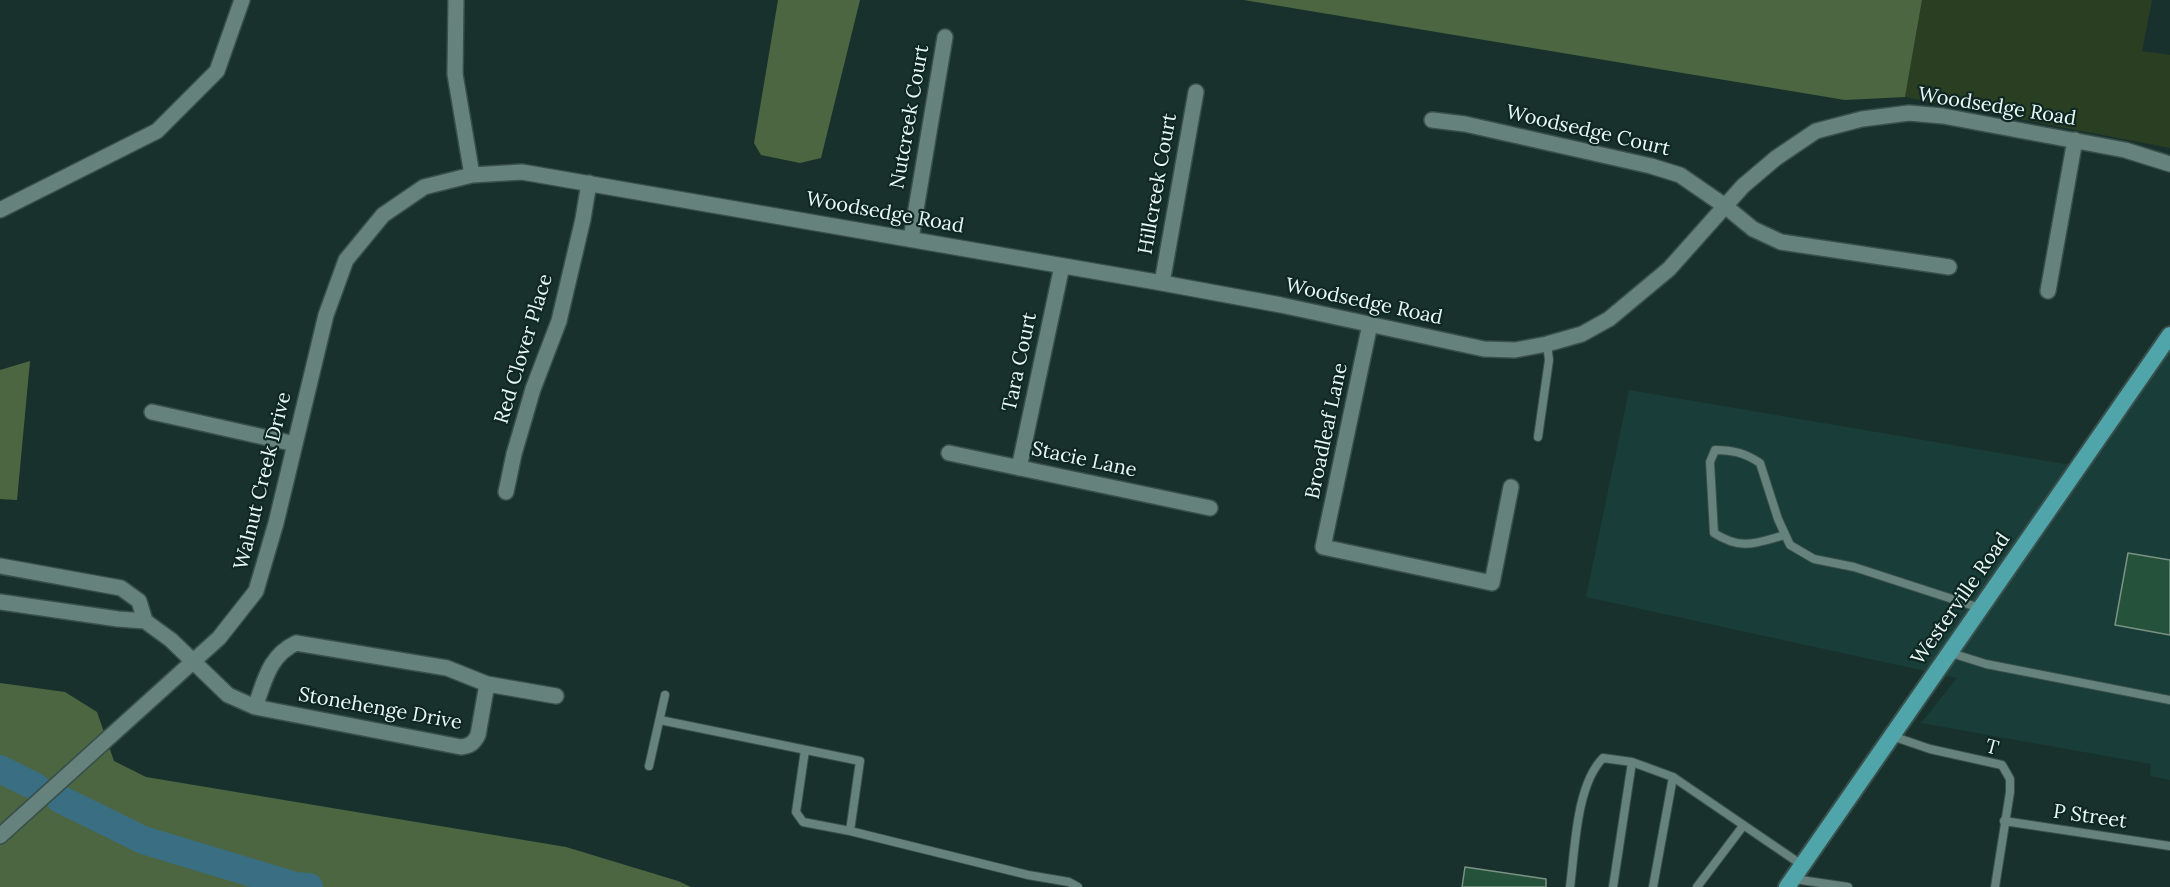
<!DOCTYPE html>
<style>
body{margin:0}
canvas{display:block;background:#18312d}
</style>
<canvas width="2170" height="887"></canvas>
<script>
const g = document.querySelector('canvas').getContext('2d');
g.lineJoin = 'round';
function paint(path, color) { g.fillStyle = color; g.fill(path, 'evenodd'); }
function strokePath(path, color, width, dash) { g.strokeStyle = color; g.lineWidth = width; g.lineCap = dash ? 'butt' : 'round'; g.setLineDash(dash || []); g.stroke(path); }
function drawText(font, color, halo, rows, align = 'center') {
  g.font = font + ' Lora,serif'; g.lineWidth = 4.5; g.setLineDash([]); g.textBaseline = 'middle'; g.strokeStyle = halo; g.fillStyle = color; for (const [text, x, y, turn = 0] of rows) {
    g.save(); g.translate(x, y); g.rotate((+turn || 0) * Math.PI / 180); g.textAlign = isNaN(turn) ? turn : align; if (halo) g.strokeText(text, 0, 0); g.fillText(text, 0, 0); g.restore();
  }
}
paint(new Path2D(`
 M2170,338V780L2150,776L2151,764L1921,723L1957,678L1586,597L1629,390L2082,467Z`), '#193d38');
paint(new Path2D(`
 M1922,0H2152L2142,51L2170,55V148L1905,97Z`), '#2a3f21');
paint(new Path2D(`
 M778,0H860L821,158L800,163L761,155L754,143Z
 M1244,0H1922L1905,97L1845,100Z
 M30,361L17,500L0,499V370Z
 M0,683L65,692L97,712L114,761L146,777L566,847L678,881L691,887H0Z`), '#4c6641');
strokePath(new Path2D(`
 M0,769L36,787
 M60,799L143,840L295,886L309,887`), '#396e83', 28);
const building = new Path2D(`
 M2128,553L2170,560V635L2115,625Z
 M1465,867L1546,879V887H1462Z`);
paint(building, '#24523b');
strokePath(building, '#7b9285', 1.5);
const service = new Path2D(`
 M1538,437L1549,360L1547,344
 M1785,535C1756,543 1742,551 1714,533L1710,462L1715,450C1733,450 1745,453 1760,463L1778,519L1790,545L1814,559L1854,567L1980,608
 M1951,653L1986,664L2170,700
 M660,720L860,761L850,831L1028,875L1069,882L1078,887
 M1892,736L1930,749L2002,765L2010,779V792L1995,887
 M805,750L796,812L803,822L850,831
 M649,766L665,695
 M2004,821L2170,846
 M1794,879L1848,887
 M1570,887C1575,850 1576,785 1603,758L1632,762L1673,777L1802,865
 M1613,887L1632,762
 M1653,887L1673,777
 M1697,887L1743,826`);
const minor = new Path2D(`
 M456,0L455,74L472,175
 M1432,120L1465,124L1651,166L1680,175L1725,206L1753,229L1781,242L1949,267
 M0,210L157,131L217,71L242,0
 M911,239L945,37
 M1162,283L1196,92
 M2048,291L2075,140
 M1370,324L1323,547L1492,583L1511,487
 M152,412L295,444
 M949,453L1210,508
 M1019,468L1062,266
 M506,492L514,454L533,389L559,321L583,219L589,183
 M0,566L121,588L139,601L145,621
 M0,602L118,619L145,621L171,640L228,695L255,707L461,747C470,746 474,743 478,735L487,684
 M255,707C265,680 269,656 296,643L447,668L487,684L556,696
 M0,836L219,638L256,591L276,523L326,315L346,260L383,215L424,187L472,175L522,172L1162,283L1281,305L1484,349L1515,350L1547,344L1582,334L1609,319L1669,269L1743,186L1776,158L1816,131L1862,119L1909,113L1943,116L2125,150L2170,164`);
const primary = new Path2D(`
 M1787,887L2170,335`);
strokePath(service, '#394f4b', 10);
strokePath(minor, '#394f4b', 18);
strokePath(primary, '#394f4b', 20);
strokePath(service, '#66827c', 8);
strokePath(minor, '#66827c', 15);
strokePath(primary, '#4fa5aa', 16);
drawText('20px', '#e9f8f5', '#0e2723', [
 ["Woodsedge Road",1997,107,9],
 ["Nutcreek Court",910,117,-80],
 ["Woodsedge Court",1588,131,13],
 ["Hillcreek Court",1158,184,-80],
 ["Woodsedge Road",885,213,10],
 ["Woodsedge Road",1364,302,12],
 ["Red Clover Place",524,349,-73],
 ["Tara Court",1020,362,-78],
 ["Broadleaf Lane",1327,431,-78],
 ["Stacie Lane",1084,460,12],
 ["Walnut Creek Drive",263,481,-76],
 ["Westerville Road",1961,599,-55],
 ["Stonehenge Drive",380,709,10],
 ["T",1992,748,15],
 ["P Street",2090,817,8]
]);
</script>
